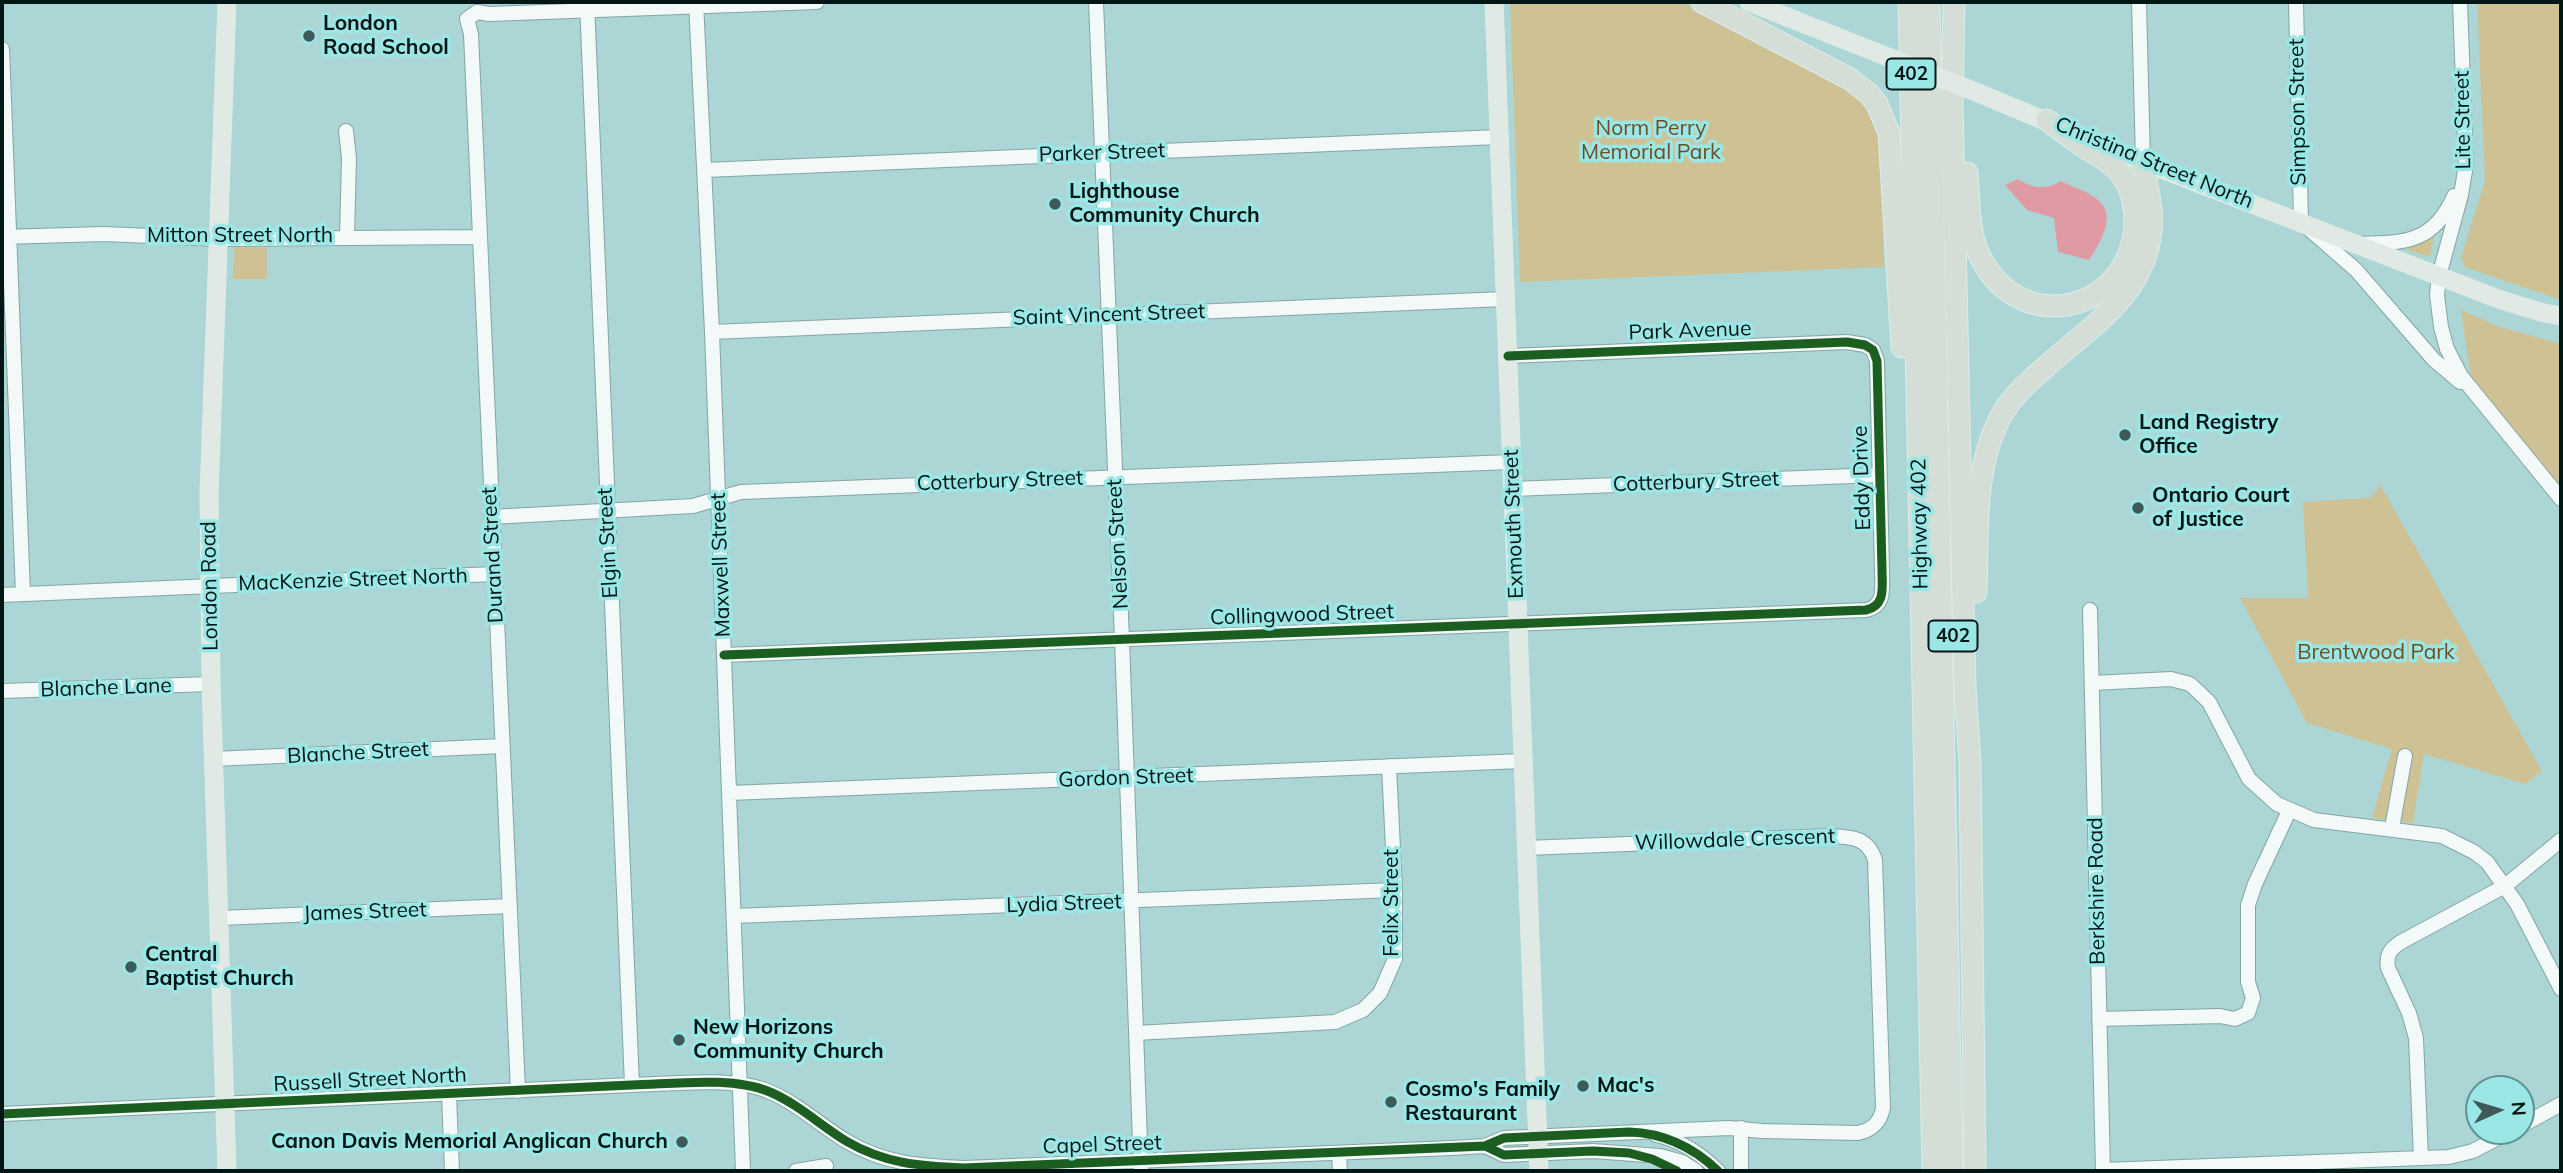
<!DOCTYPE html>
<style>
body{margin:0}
#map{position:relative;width:2563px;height:1173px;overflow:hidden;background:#acd6d5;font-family:Mulish,sans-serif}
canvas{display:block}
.frame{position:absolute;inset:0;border:4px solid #011615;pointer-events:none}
.north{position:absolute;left:2465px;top:1075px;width:70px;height:70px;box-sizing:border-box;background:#9be7e5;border:2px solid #5d9392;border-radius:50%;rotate:86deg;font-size:19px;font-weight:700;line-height:28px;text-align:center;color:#011615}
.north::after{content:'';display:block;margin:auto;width:24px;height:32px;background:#3d5958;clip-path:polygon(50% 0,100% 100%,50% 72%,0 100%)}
</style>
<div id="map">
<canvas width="2563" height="1173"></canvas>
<div class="frame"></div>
<div class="north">N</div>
</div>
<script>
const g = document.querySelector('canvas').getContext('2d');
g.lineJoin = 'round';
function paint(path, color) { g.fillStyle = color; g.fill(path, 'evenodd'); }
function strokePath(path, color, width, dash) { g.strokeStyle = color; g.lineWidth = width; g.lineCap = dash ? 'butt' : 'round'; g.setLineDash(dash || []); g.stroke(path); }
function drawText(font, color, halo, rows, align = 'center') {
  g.font = font + ' Mulish,sans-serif'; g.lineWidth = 7; g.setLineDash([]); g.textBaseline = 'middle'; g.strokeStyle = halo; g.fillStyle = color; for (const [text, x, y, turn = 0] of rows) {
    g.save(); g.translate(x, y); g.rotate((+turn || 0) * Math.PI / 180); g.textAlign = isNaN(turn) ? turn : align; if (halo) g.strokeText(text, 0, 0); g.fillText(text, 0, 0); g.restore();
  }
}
paint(new Path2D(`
 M1510,2H1683L1788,59L1821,73L1856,95L1871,114L1881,144L1884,267L1520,282Z
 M2477,2H2561V300L2465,267L2461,257L2485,181Z
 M2434,236L2430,257L2406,249Z
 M234,247L267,248V279H233Z
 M2461,310L2500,327L2561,344V490L2471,379Z
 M2381,486L2542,771L2525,784L2424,754L2413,823L2372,818L2392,749L2307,723L2240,598H2308L2303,502L2369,498Z`), '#cec194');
paint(new Path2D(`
 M2018,179C2033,189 2046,190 2061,181C2072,187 2087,191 2097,199C2118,215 2100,243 2089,260L2058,252L2054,218L2027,210L2005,185Z`), '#e09aa4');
const minor = new Path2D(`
 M587,2L632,1085
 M696,2L712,332L743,1171
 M1096,2L1122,640L1141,1170
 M2139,2L2143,162
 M2296,2L2301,222L2356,270L2434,360L2460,382
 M2460,2L2466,165L2461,195L2439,276L2437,295L2441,327L2447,349L2461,376L2561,499
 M2,49L23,594
 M346,131L349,158L347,237
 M705,170L1499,137
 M2,237L104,234L219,239L479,237
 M2359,244C2404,243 2434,243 2454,196
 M712,332L1505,299
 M1512,489L1879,475
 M491,517L693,506L741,492L1511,462
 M2,595L494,574
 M2090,610L2103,1171
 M724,655L1866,610C1886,606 1882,587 1882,570L1877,361L1873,350L1865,345L1847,342L1508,356
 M2093,683L2171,679L2190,684L2209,702L2249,779L2277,804L2314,820L2442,836L2474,852L2487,862L2517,904L2561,989
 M2,691L211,684
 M213,759L502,746
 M730,793L1523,761
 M2392,828L2405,756
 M734,916L1395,890
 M220,918L510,906
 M2099,1019L2220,1016L2235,1019L2248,1013L2253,998L2248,982V905L2255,884L2289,811
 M1136,1033L1335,1022L1363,1010L1380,993L1395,959V890L1389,766
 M518,1091L471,34L467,19L477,12L489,14L817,2
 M449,1094L452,1171
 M2,1114L632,1085C673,1084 732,1076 770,1092C798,1104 820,1125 846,1141C885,1164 920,1166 964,1168L1452,1148L1485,1146L1504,1138L1729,1128L1762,1131L1858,1133C1872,1130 1880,1123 1883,1108L1875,860C1868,838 1853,837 1831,836L1526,848
 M2521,1126L2561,1104
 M1656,1135C1680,1140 1701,1154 1718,1171
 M1485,1146L1504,1155L1593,1151L1660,1156L1682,1162L1696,1171
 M1339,1154L1340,1171
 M2421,1158L2416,1038L2409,1013L2388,968C2386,955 2390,949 2401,942L2505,886L2561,840
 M2103,1170L2449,1157L2473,1151L2511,1131
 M796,1171L826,1166
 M1741,1171V1128`);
const major = new Path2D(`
 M227,2L209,494L211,684L227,1171
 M1494,2L1539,1171
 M1749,2L1878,53
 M1976,92L2143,162L2501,300L2544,313L2561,316`);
const highway = new Path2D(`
 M1702,2L1850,79L1869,94L1877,104L1889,133L1902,347
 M1909,2L1933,1171
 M1929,2L1952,1171
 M1954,2L1952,105L1965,688L1970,762L1975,1171
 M1967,173C1969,198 1968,228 1978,252C2015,338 2130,316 2135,223C2135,208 2132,190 2123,177C2112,161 2093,154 2077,142C2067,135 2057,128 2047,120
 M1976,592C1978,535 1973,470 2000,418C2011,396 2032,379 2050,363C2099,320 2157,285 2151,210C2149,194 2146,178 2143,162`);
strokePath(minor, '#83a5a4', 16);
strokePath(major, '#daedec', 19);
strokePath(highway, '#daedec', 23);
strokePath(minor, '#f3f9f9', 14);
strokePath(major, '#e0e9e4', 18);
strokePath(highway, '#d4ded7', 21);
const majorBridge = new Path2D(`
 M1878,53L1976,92`);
strokePath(majorBridge, '#daedec', 19, []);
strokePath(majorBridge, '#e0e9e4', 18);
strokePath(new Path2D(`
 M724,655L1866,610C1886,606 1882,587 1882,570L1877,361L1873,350L1865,345L1847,342L1508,356
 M2,1114L632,1085C673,1084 732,1076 770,1092C798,1104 820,1125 846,1141C885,1164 920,1166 964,1168L1485,1146L1504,1138L1629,1132C1664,1133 1693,1147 1718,1171
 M1485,1146L1504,1155L1593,1151L1629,1153L1652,1159L1677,1171`), '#1b5e20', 9);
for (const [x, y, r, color] of [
 [309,36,7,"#3d5958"],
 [1055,204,7,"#3d5958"],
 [2125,435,7,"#3d5958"],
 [2138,508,7,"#3d5958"],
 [131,967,7,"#3d5958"],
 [679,1040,7,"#3d5958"],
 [1583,1086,7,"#3d5958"],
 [1391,1102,7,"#3d5958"],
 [682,1142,7,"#3d5958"]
]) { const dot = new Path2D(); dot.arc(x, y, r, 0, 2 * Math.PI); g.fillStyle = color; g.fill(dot); strokePath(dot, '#9be7e5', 2.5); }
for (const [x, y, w] of [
 [1911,74,49],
 [1953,636,49]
]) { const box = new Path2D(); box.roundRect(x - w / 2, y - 15.5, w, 31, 5); g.fillStyle = '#9be7e5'; g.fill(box); strokePath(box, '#011615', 2); }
drawText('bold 19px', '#011615', null, [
 ["402",1911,74],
 ["402",1953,636]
]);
drawText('bold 21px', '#011615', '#9be7e5', [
 ["London",323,24],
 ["Road School",323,48],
 ["Lighthouse",1069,192],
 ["Community Church",1069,216],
 ["Land Registry",2139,423],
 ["Office",2139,447],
 ["Ontario Court",2152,496],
 ["of Justice",2152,520],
 ["Central",145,955],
 ["Baptist Church",145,979],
 ["New Horizons",693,1028],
 ["Community Church",693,1052],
 ["Mac's",1597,1086],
 ["Cosmo's Family",1405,1090],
 ["Restaurant",1405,1114],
 ["Canon Davis Memorial Anglican Church",668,1142,"right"]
], 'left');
drawText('21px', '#011615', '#9be7e5', [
 ["Simpson Street",2298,112,-91],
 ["Lite Street",2463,120,-91],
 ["Parker Street",1102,153,-2],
 ["Christina Street North",2154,163,22],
 ["Mitton Street North",240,236],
 ["Saint Vincent Street",1109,315,-2],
 ["Park Avenue",1690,331,-2],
 ["Eddy Drive",1862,478,-92],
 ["Cotterbury Street",1000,481,-2],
 ["Cotterbury Street",1696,482,-2],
 ["Exmouth Street",1514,524,-92],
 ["Highway 402",1920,524,-91],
 ["Elgin Street",608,543,-93],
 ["Nelson Street",1118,544,-93],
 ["Durand Street",493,555,-93],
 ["Maxwell Street",721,565,-92],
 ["MacKenzie Street North",353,580,-2],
 ["London Road",210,586,-91],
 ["Collingwood Street",1302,615,-2],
 ["Blanche Lane",106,688,-2],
 ["Blanche Street",358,753,-3],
 ["Gordon Street",1126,778,-2],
 ["Willowdale Crescent",1735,840,-2],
 ["Berkshire Road",2097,891,-91],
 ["Felix Street",1392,903,-90],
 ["Lydia Street",1064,904,-2],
 ["James Street",365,912,-2],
 ["Russell Street North",370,1080,-3],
 ["Capel Street",1102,1145,-2]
]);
drawText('21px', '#6c4e25', '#9be7e5', [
 ["Norm Perry",1651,129],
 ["Memorial Park",1651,153],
 ["Brentwood Park",2376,653]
]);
</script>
